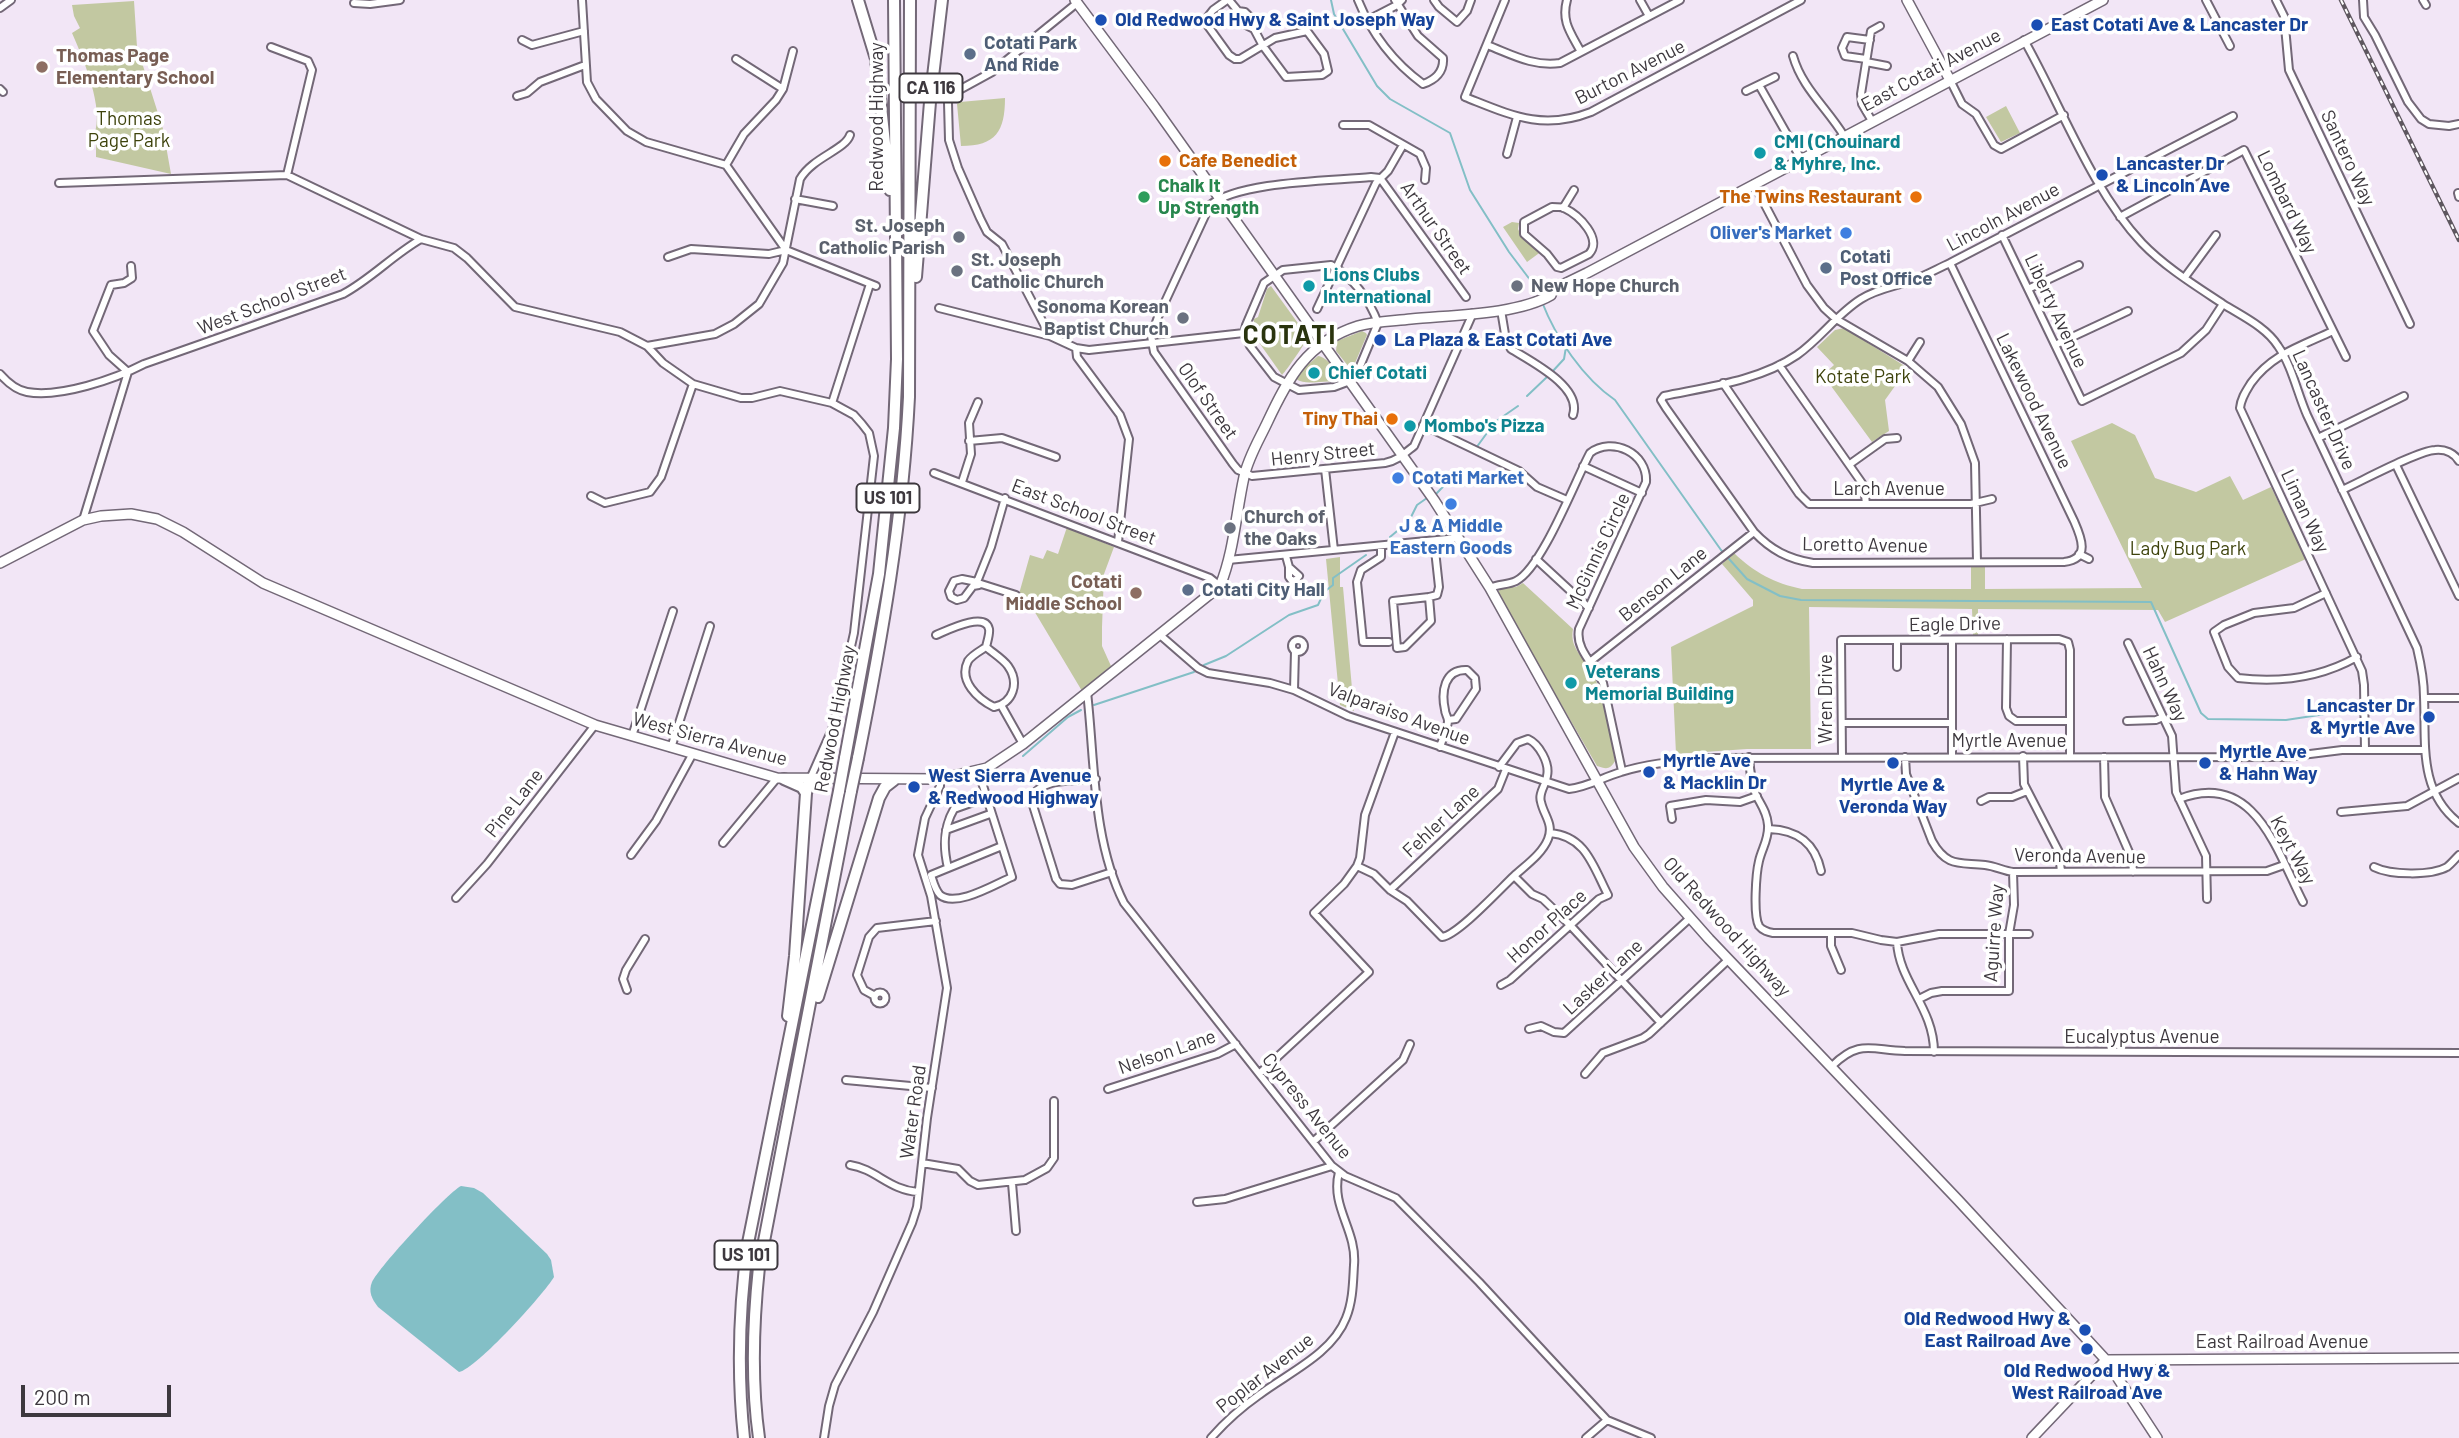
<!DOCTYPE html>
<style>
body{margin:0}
#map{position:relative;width:2459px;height:1438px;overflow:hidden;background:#f2e6f6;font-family:Barlow,sans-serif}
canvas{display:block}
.scale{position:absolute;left:21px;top:1385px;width:150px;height:32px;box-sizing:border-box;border:4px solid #3d383e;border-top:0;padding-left:9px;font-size:21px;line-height:24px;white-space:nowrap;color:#3d383e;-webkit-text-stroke:5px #fff;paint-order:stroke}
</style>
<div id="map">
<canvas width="2459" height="1438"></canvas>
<div class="scale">200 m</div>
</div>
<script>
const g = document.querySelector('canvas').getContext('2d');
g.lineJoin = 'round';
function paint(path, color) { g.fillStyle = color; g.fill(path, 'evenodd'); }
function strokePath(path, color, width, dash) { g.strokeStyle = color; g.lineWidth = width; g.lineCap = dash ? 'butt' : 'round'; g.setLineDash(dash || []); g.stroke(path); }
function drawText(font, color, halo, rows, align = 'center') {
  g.font = font + ' Barlow,sans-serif'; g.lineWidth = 7; g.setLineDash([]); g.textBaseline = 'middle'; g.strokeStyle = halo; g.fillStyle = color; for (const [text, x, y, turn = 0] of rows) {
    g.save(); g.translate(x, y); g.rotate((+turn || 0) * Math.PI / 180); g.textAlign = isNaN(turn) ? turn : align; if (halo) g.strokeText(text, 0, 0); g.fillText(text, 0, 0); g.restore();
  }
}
paint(new Path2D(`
 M134,1L137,47L163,129L171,174L96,157V140L94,135C105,109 83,58 72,33L80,28L74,16L72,5Z
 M1005,98C1005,131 996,146 961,146L957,104L960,102Z
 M2006,106L2020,133L2001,142L1986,117Z
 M1512,222L1519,223L1518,229L1521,235L1542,251L1527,262L1503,227Z
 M1271,286L1308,337C1306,342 1287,370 1282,375L1253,334L1254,319L1258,317L1267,289Z
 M1844,328L1908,368L1885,400L1889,431L1872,442L1823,375L1834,365L1817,347L1835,330Z
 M1362,331L1366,333L1367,335L1355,363V371L1353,372L1336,351L1337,341Z
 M1318,356C1327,357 1341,374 1342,382L1339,383C1325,378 1308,387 1296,379L1303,369Z
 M2112,423L2135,435L2155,478L2196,492L2230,476L2243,500L2271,487L2306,559L2165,622L2158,610L1978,609V635H1973L1972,609L1809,607L1811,749H1747L1676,754L1671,647L1753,606V600L1722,564L1734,553C1755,573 1774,583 1802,589H1971V565H1985V589L2142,588L2071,441Z
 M1067,527L1114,547L1104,574L1102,627V646L1111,666L1082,691L1030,604L1015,608L1030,555L1043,559L1047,550L1058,554Z
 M1340,557V587H1343L1354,711L1340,705L1326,559Z
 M1523,583L1573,629C1569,650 1586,658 1594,676C1606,702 1610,733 1615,761C1610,770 1606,769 1597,766L1497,594L1501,588L1516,587Z`), '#c2c8a1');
paint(new Path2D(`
 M461,1186L474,1188L483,1193L547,1254L551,1260L554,1277C544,1294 476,1369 459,1372L378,1307C372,1299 368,1292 372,1282C378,1268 447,1193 461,1186Z`), '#83bfc6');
strokePath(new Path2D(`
 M1331,0L1334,14L1377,86L1390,99L1450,133L1470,190L1509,252L1537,289L1540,297
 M1542,302C1556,338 1583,378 1615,400L1721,550L1747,579L1780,596L1801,600L2151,602L2201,713L2208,719L2286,720L2332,713
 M1552,372L1564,359L1566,347
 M1527,396L1548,376
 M1476,448L1495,422L1518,406
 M1436,494L1459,470
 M1390,537L1409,521L1417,505L1427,498
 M1204,665L1226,656L1289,615L1318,605L1324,592L1333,585V578L1366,555
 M1094,705L1194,672
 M1023,756L1068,717L1081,710`), '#83bfc6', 2);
const street = new Path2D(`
 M582,0L587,82L596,99L627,131L646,142L726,165L786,250L876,286
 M1227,0L1213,10L1206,19L1208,26L1229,55L1235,59H1240L1275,38L1307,31L1324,54L1328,71L1322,75L1286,77L1263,46L1254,29L1251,18L1245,12L1238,11L1229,0
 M1358,0C1372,35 1393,62 1423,84C1435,80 1444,72 1443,58L1418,36L1395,0
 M1434,0L1439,7L1457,22L1467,11L1471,0
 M1505,0L1465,97C1511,115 1542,131 1591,112L1801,0
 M1567,0C1561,22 1571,33 1581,52
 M1640,0L1649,16
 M2206,0L2230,46
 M2276,0L2284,16L2289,70L2410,324
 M2363,0L2364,17L2375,35L2408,102L2421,119L2429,124L2449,126L2459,124
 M2423,0L2426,5
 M354,3L370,4L400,0
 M0,8L11,0
 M1238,11L1240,22L1254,29
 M1366,21L1397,5L1402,0
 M522,40L532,45L584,31
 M2024,40C2061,105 2091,189 2142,243C2165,267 2196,286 2223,304C2242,316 2266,327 2278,346C2292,366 2297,392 2307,415L2417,648C2421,665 2424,680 2424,697C2426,743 2418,791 2459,823
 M1487,45C1511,54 1533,67 1560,63L1680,0
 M271,47L308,61L312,70L287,175
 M1793,56C1802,88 1827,108 1844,136
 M736,59L783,89
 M1866,59L1845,56L1842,48L1847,37L1870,40
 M1866,62L1887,66
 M1950,80L1962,104L1976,114L1994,145L2001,149L2064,115
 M1759,85L1801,159
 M0,89L3,92
 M1746,91L1775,77
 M517,96L527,93L540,82L585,65
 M1872,121L1862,104L1861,94L1871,31L1880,26
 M1343,125H1369L1420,154L1426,168L1425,180
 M1507,154L1517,117
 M726,165L744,134L776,100L783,89L793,51
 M59,183L287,175L421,239
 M1754,184L1807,285L1824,308L1836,319L1908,361L1938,387L1961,424L1975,463L1977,562
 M2458,193L2459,197
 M795,199L833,206
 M1552,207C1554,207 1563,207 1564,208C1579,215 1603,239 1589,254L1561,268L1557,267L1547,254L1524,234V222Z
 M1563,208L1574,190
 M2120,217L2244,150L2346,357
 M2002,235L2082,401L2181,353L2206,330L2223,304
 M668,257L691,249L769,254L786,250
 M1950,263L2074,521C2081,537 2091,559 2064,562L1813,563C1788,559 1771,550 1754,532L1666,408L1661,400L1664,396C1707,387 1759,381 1797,355C1820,339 1837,314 1861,299C1878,288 1898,286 1916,279C1928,274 1939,268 1950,263L2233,116
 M1331,265C1353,277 1369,299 1378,323L1358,371L1350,381L1334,387L1299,390L1274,377L1250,346L1244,333L1246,325L1264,283L1283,270Z
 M2185,277L2216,235
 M2028,289L2079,265
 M1466,297L1380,178L1371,177C1331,181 1240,181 1210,205L1158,317L1151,336L1154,352L1233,464L1238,470L1252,476L1385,463C1397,461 1405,453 1414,446L1473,313
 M939,308L1050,336L1076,348L1089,350L1244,333
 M1317,309L1376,183L1388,171L1403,145
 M1501,310L1506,340L1511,349C1532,362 1582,387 1573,415
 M2333,331C2301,346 2272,354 2251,383C2246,391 2241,398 2240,408L2362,671L2364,685L2365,750
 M1050,336L1002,244L987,232L980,218L958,168L949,140L948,103L950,95L992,72L1077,3
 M2055,345L2128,311
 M647,346L715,334L734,324L759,304L783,263L800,179C813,157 845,150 850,135
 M1076,348L1077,357L1120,415L1129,439L1118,542
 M1908,361L1920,342
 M1779,365L1864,486L1866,504
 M128,372L109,355L93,331L111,285L124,283L132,278L131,266
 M0,374C7,382 16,390 27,392C60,398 115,379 144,364L343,294C371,279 393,255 421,239L454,248L467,258L515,307L620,332L647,346L663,363L693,384L741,398H752L780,391L832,403L854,415L862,424L869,433L874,456L854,633L833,727L810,779
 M1723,383L1799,494L1809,504H1971L1992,499
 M832,403L870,284
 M1423,425L1519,471L1537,487L1567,500
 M2318,438L2404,396
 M969,441L1002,438L1056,457
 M1850,464L1885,439L1897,438
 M2396,465L2459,596
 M1583,466L1642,493
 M1325,469L1334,550
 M934,473L1210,578L1220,586
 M962,482L971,454L969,423L978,402
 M2342,490C2362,481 2417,451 2435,450C2445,449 2454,453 2459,461
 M591,496L605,503L650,492L661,477L693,384
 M83,520L128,372
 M1381,547V557L1361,570L1357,582L1363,642H1389
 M2079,554L2089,559
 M1286,556L1289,567L1299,576L1296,580L1292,581L1289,577V567
 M1536,559L1589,608
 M1228,560L1458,538
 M978,583L1016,595
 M979,585L973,586L964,598L957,600L951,597L949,591L954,581L962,579L977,582L991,547L1005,498
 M1490,588C1498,584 1508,585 1516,581C1542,568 1575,481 1590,453C1612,436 1648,453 1646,482L1579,629C1575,650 1595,665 1603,683L1622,771
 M2326,593L2294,608L2254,613L2224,625L2214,632L2228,667L2238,678C2280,683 2320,678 2357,657
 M1429,597L1393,601L1397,648L1405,647L1431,621L1429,597L1437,595L1439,587L1434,541
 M936,635C946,631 985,611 989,629C990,634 987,642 986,647
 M1160,635L1198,668L1208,673L1270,683L1294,690L1348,716L1569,789C1588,787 1603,777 1621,772C1649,763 1679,761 1708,758L2286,757L2342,750H2424
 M2007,639L2006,708L2009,716L2016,721H2070
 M1897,640V667
 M1952,640V756
 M1292 646a6 6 0 1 1 12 0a6 6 0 1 1-12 0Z
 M2128,643L2172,736L2176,792L2206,856L2207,899
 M986,647C993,653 1003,659 1008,666C1020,683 1013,703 994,707C978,699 958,681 968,661C972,655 980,651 986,647Z
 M1591,661L1754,532
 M1294,690L1295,651
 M1087,692C1095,761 1092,840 1124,903L1332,1166L1345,1176L1396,1198L1479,1282L1607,1420L1651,1438
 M2424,698H2459
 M1001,705L1023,744
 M2127,721L2156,720L2163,717
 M1842,723H1952
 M632,736L673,611
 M1440,747C1442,740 1448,728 1448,721C1448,717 1445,714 1445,710C1441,692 1444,669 1467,670L1475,678L1476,689L1456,719L1448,720
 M671,748L710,626
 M2023,756L2024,784L2059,852L2061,872
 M1749,757C1750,770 1751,783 1756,795C1761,805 1767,812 1768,825C1769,839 1762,848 1759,861C1756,873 1753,915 1759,926C1763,931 1768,932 1773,933H1852L1881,940L1897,942L1939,934H2029
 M1842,757L1841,640L2059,639L2068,642L2070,650V757
 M1905,757L1906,774L1932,841C1947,868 1960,862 1985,865C1995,866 2004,871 2013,872L2267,871L2284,865
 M2104,757L2105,797L2132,859L2133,872
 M1499,767L1517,743L1528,739C1539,744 1550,763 1547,776C1546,785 1538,793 1541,802C1544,816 1554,824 1548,839C1542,854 1526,865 1514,876
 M978,770L1012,877C995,884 956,908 940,895C935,890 933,881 931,875L1002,846
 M1096,779C1075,781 1040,777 1031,799L1056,879L1060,884L1072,885L1112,872
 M2179,799C2254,770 2276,849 2303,902
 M1981,801L1989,797H2012L2027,791
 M2341,812L2407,806L2459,778
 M1672,819L1670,806L1706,800L1740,802L1757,796
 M1769,829C1798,830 1815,843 1821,871
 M946,830L990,814
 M723,843L777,778
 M631,855L656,821L692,755
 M1357,866L1374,874L1390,890L1407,901L1442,937C1458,935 1500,889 1514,876L1532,894L1543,899L1570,925L1661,1023
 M2374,867C2390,875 2431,876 2447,867C2451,864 2455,859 2459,855
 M948,868C943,847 943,828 954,809L985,798
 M1390,890L1498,789L1506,769
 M456,898L487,864L595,725
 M1831,933V946L1841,970
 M1897,942C1899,982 1934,1008 1934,1052
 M1501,985L1510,980L1599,899L1608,895C1593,866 1586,836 1550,833
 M627,990L623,979L626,970L645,939
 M874.5 998a5.5 5.5 0 1 1 11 0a5.5 5.5 0 1 1-11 0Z
 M875,996L864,990L857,975L869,937L877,928L936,921
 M1919,999L1931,993L1942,991H2009V934L2014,905L2013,872
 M1529,1029L1541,1026L1554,1032L1564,1033L1690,918
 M1832,1066C1859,1039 1871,1050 1905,1051L2459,1053
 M1260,1073L1369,972L1314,913L1344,884L1357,866L1360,858L1365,815L1395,732
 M1585,1074L1603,1053L1643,1038L1649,1034L1728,960
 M846,1080L932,1088
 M1108,1089L1217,1054L1236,1044
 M1314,1141L1403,1060L1410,1044
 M922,1163L958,1169L970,1181L978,1185L1025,1180L1047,1168L1054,1158V1101
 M850,1165C876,1169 889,1190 918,1192
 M1012,1183L1016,1231
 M1197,1202L1225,1199L1332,1166
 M824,1438L829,1406L835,1385L873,1312L912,1223L917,1207L927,1118L947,988L931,896L918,855L925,818L940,786V779
 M1211,1438C1225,1422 1242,1407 1259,1395C1288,1373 1332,1354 1346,1318C1353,1301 1353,1282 1354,1265C1357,1230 1330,1207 1339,1172
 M1586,1438L1607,1420`);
const secondary = new Path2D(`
 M1075,0L1154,106L1434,500L1490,588L1634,847L1663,887L1709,939L1958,1200L2106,1360L2157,1438
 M1907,0L1950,80
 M1550,291L1587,273L2103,0
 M0,563L83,520L101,516L131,514L157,519L183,532L263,583L595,725L777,778L940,779L987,768L1023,744L1220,586C1234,552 1236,513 1244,477C1248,458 1259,440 1267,423C1288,378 1307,342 1358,326C1375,321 1394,321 1411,319C1451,315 1517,315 1551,295L1553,290
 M2106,1360L2459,1358
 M2032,1438L2106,1360`);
const highway = new Path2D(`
 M858,0L876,59L890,190
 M916,277L930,102L942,0
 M845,758L879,574L894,428L897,359L894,0
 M858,758C882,638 903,519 909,397L910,0
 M784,779L802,787L806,793
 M818,997L879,798L885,787L894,780
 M788,1016L795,956L806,793L810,779
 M744,1438C737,1372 739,1308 748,1243L839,791
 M759,1438C751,1381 753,1324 759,1267L851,791`);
strokePath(street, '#736877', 10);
strokePath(secondary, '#736877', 12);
strokePath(highway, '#736877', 14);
strokePath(street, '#fff', 6);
strokePath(secondary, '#fff', 9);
strokePath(highway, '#fff', 10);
const rail = new Path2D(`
 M2341,0L2459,240`);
strokePath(rail, '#5e575f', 4.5);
strokePath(rail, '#fff', 2, [5]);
const highwayBridge = new Path2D(`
 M839,791L845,758
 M851,791L858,758`);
strokePath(highwayBridge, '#736877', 14, []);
strokePath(highwayBridge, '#fff', 10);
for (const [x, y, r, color] of [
 [1101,20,7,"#1a4fb4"],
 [2037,25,7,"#1a4fb4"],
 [970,54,7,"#5c6f8a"],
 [42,67,7,"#8d6e63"],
 [1760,153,7,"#0f9aa8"],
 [1165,161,7,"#e8710a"],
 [2102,175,7,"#1a4fb4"],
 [1144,197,7,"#2e9e5b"],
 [1916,197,7,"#e8710a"],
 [1846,233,7,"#3f7fe0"],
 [959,237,7,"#6b7280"],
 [1826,268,7,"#5c6f8a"],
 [957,271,7,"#6b7280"],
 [1309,286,7,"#0f9aa8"],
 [1517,286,7,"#6b7280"],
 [1183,318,7,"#6b7280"],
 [1380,340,7,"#1a4fb4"],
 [1314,373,7,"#0f9aa8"],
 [1392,419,7,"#e8710a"],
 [1410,426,7,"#0f9aa8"],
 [1398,478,7,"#3f7fe0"],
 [1451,504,7,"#3f7fe0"],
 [1230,528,7,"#6b7280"],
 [1188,590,7,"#5c6f8a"],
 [1136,593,7,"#8d6e63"],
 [1571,683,7,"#0f9aa8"],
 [2429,717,7,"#1a4fb4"],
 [1893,763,7,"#1a4fb4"],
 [2205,763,7,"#1a4fb4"],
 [1649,772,7,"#1a4fb4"],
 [914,787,7,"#1a4fb4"],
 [2085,1330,7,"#1a4fb4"],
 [2087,1349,7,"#1a4fb4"]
]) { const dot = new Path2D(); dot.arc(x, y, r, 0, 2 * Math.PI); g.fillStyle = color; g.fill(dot); strokePath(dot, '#fff', 2.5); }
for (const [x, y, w] of [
 [931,88,63],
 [888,498,63],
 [746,1255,63]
]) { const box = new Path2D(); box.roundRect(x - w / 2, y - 14.5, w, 29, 5); g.fillStyle = '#fff'; g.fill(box); strokePath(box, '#3d383e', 2); }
drawText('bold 18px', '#3d383e', null, [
 ["CA 116",931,88],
 ["US 101",888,498],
 ["US 101",746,1255]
]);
drawText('bold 19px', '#164399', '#fff', [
 ["Old Redwood Hwy & Saint Joseph Way",1115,20],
 ["East Cotati Ave & Lancaster Dr",2051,25],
 ["Lancaster Dr",2116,164],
 ["& Lincoln Ave",2116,186],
 ["La Plaza & East Cotati Ave",1394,340],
 ["Lancaster Dr",2415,706,"right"],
 ["& Myrtle Ave",2415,728,"right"],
 ["Myrtle Ave",2219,752],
 ["& Hahn Way",2219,774],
 ["Myrtle Ave",1663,761],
 ["& Macklin Dr",1663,783],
 ["West Sierra Avenue",928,776],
 ["& Redwood Highway",928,798],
 ["Myrtle Ave &",1893,785,"center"],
 ["Veronda Way",1893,807,"center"],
 ["Old Redwood Hwy &",2071,1319,"right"],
 ["East Railroad Ave",2071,1341,"right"],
 ["Old Redwood Hwy &",2087,1371,"center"],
 ["West Railroad Ave",2087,1393,"center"]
], 'left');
drawText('bold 19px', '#4e5e75', '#fff', [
 ["Cotati Park",984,43],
 ["And Ride",984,65],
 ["Cotati",1840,257],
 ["Post Office",1840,279],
 ["Cotati City Hall",1202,590]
], 'left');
drawText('bold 19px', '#785e54', '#fff', [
 ["Thomas Page",56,56],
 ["Elementary School",56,78],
 ["Cotati",1122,582,"right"],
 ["Middle School",1122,604,"right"]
], 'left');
drawText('19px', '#3d383e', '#fff', [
 ["East Cotati Avenue",1931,70,-28],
 ["Burton Avenue",1630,72,-27],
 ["Redwood Highway",877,117,-90],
 ["Santero Way",2348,158,65],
 ["Lombard Way",2287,202,64],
 ["Lincoln Avenue",2003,217,-28],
 ["Arthur Street",1436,228,55],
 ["West School Street",272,301,-21],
 ["Liberty Avenue",2056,311,65],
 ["Olof Street",1208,401,55],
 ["Lakewood Avenue",2034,401,64],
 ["Lancaster Drive",2324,410,66],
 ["Henry Street",1323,454,-6],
 ["Larch Avenue",1889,489],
 ["Liman Way",2305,511,65],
 ["East School Street",1084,512,21],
 ["Loretto Avenue",1865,545,1],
 ["McGinnis Circle",1598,551,-65],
 ["Benson Lane",1663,584,-39],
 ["Eagle Drive",1955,624,-1],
 ["Hahn Way",2165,684,65],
 ["Wren Drive",1826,699,-90],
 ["Valparaiso Avenue",1399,714,20],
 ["Redwood Highway",835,719,-79],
 ["West Sierra Avenue",710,739,15],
 ["Myrtle Avenue",2009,741],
 ["Pine Lane",514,803,-52],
 ["Fehler Lane",1441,821,-43],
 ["Keyt Way",2293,850,62],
 ["Veronda Avenue",2080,856,1],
 ["Honor Place",1547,926,-42],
 ["Old Redwood Highway",1727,927,48],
 ["Aguirre Way",1994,933,-86],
 ["Lasker Lane",1603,977,-43],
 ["Eucalyptus Avenue",2142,1037],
 ["Nelson Lane",1167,1052,-19],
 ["Cypress Avenue",1307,1106,51],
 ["Water Road",913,1112,-82],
 ["East Railroad Avenue",2282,1342],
 ["Poplar Avenue",1265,1373,-38]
]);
drawText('19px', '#3e430c', '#fff', [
 ["Thomas",129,119],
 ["Page Park",129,141],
 ["Kotate Park",1863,377],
 ["Lady Bug Park",2188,549]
]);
drawText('bold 19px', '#0d838f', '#fff', [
 ["CMI (Chouinard",1774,142],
 ["& Myhre, Inc.",1774,164],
 ["Lions Clubs",1323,275],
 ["International",1323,297],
 ["Chief Cotati",1328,373],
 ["Mombo's Pizza",1424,426],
 ["Veterans",1585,672],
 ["Memorial Building",1585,694]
], 'left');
drawText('bold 19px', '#c56008', '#fff', [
 ["Cafe Benedict",1179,161,"left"],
 ["The Twins Restaurant",1902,197],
 ["Tiny Thai",1378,419]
], 'right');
drawText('bold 19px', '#27864d', '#fff', [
 ["Chalk It",1158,186],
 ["Up Strength",1158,208]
], 'left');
drawText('bold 19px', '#5b616d', '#fff', [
 ["St. Joseph",945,226,"right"],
 ["Catholic Parish",945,248,"right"],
 ["St. Joseph",971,260],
 ["Catholic Church",971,282],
 ["New Hope Church",1531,286],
 ["Sonoma Korean",1169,307,"right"],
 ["Baptist Church",1169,329,"right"],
 ["Church of",1244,517],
 ["the Oaks",1244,539]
], 'left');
drawText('bold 19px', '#366cbe', '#fff', [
 ["Oliver's Market",1832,233],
 ["Cotati Market",1412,478,"left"],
 ["J & A Middle",1451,526,"center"],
 ["Eastern Goods",1451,548,"center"]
], 'right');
g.letterSpacing = '2px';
drawText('bold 26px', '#2a340e', '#fff', [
 ["COTATI",1290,335]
]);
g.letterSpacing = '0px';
</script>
